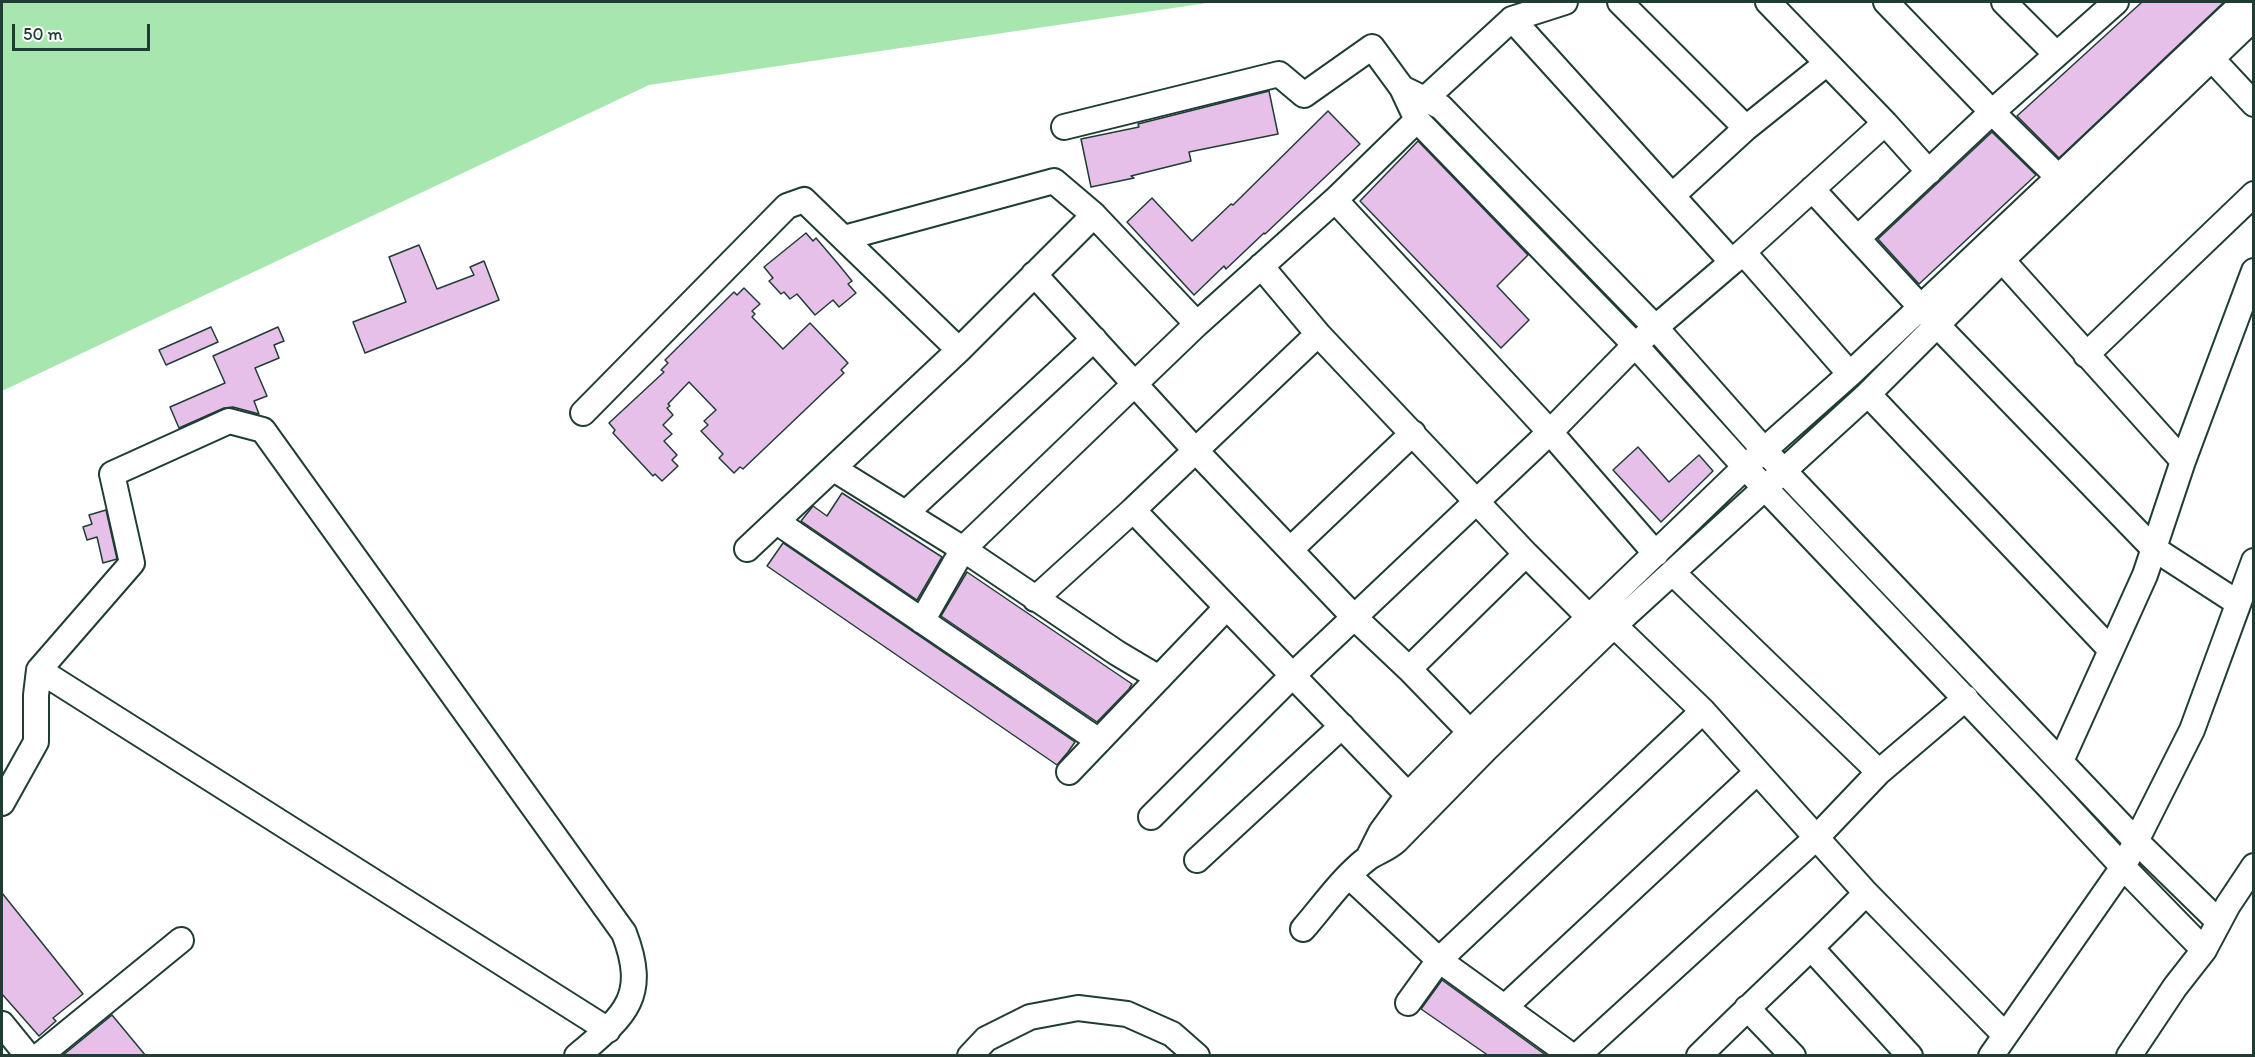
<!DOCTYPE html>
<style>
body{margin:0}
#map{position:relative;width:2255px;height:1057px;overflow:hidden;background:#fff;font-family:Itim,sans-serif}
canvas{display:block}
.frame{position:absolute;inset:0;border:3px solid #1f3d34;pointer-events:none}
.scale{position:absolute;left:12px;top:24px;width:138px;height:27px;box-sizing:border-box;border:3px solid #1f3d34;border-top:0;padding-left:8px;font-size:18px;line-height:21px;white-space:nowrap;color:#1f3d34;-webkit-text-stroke:4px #fff;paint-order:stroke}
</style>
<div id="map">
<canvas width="2255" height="1057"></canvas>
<div class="frame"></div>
<div class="scale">50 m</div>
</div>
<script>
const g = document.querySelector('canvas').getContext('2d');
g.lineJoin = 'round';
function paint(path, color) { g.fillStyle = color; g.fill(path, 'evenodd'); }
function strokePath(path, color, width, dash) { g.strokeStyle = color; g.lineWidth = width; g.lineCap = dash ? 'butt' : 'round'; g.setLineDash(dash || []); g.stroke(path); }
paint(new Path2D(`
 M2,2H1214L649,85L2,391Z`), '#a7e7af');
const building = new Path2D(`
 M2142,2H2224L2059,158L2017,116Z
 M1269,91L1278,134L1189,152L1191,161L1131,176L1134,178L1091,187L1081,139L1139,127L1138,124Z
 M1328,111L1360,144L1265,234L1264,233L1226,269L1224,266L1194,295L1127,222L1152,198L1192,241L1231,204L1233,205Z
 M1992,132L2036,175L1919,284L1878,239Z
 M1418,141L1528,255L1497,286L1529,320L1501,348L1360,201Z
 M806,233L813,241L816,238L839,265L852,281L848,284L856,293L839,307L833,300L815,315L797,294L790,299L784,292L781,294L769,281L773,278L764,267Z
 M419,245L437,289L474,275L470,267L484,261L499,300L365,353L353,322L406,302L389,257Z
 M744,288L760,304L752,311L755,314L752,317L783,349L810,323L848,363L841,370L844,373L828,388L743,469L740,467L734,473L719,458L723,454L701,431L708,425L704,421L716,410L689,382L668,404L670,406L667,408L673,415L663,425L672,434L664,441L677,455L672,460L678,466L662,481L655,474L653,476L626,447L613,433L615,430L609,423L664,372L661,370L668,363L665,360L734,292L737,295Z
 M211,327L218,342L166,365L159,350Z
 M278,327L284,341L274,345L279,358L255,368L267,396L254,401L259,414L233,407L224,408L179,428L170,407L225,383L213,356Z
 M1638,447L1669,482L1699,455L1713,471L1661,522L1613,470Z
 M842,493L942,557L917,600L801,521L813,506L827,516Z
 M106,510L117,559L103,563L97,537L87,540L83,527L92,524L89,515Z
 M783,543L1075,742L1068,752L1057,765L767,566Z
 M967,572L1132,684L1129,689L1097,722L941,616Z
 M2,893L83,994L53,1018L56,1021L39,1036L2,994Z
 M1442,980L1547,1056H1489L1421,1009Z
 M112,1015L146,1056H62Z`);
paint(building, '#e7c0e9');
strokePath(building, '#1f3d34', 1.5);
const minor = new Path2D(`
 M1565,2L1512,19L1732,262
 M1620,2L1746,128
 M1768,2L1885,123L1929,172
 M1886,2L1992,112L2058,177L2068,190
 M2004,2L2056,54
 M2212,59L2254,104
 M1402,88L1441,107L1655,327L1764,450L2136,841L2219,922
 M1425,99L1512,19
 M1064,127L1279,74L1304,95L1372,47L1402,88L1417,120L1635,345L1745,467L2049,787L2123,867L2204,950
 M1812,189L1938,326L2153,548L2238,603
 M1673,195L1746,128L1827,63
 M1335,200L1550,432L1656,554
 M844,238L1054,181L1094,215L1197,324
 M1858,238L1992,112L2116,2
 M1743,252L1850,374
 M2002,260L2183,461
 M1261,266L1318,334L1526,554L1600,628
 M1034,274L1196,451L1354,617L1409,669L1470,732
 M2086,355L2254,194
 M1868,394L2111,650
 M583,413L787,206L804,200L959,350
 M834,469L963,549L1117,653L1159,678
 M1133,510L1408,795
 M906,513L1094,339
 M777,522L1099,741
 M747,549L959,350L1094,215
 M1291,549L1413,433
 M1673,573L1879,772
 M1035,599L1133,510L1318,334
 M922,621L963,549L1197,324L1335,200L1417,120
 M1614,625L1703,711L1866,893L2005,1035
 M1409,669L1526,554
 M39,670L608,1030
 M2061,761L2145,575L2183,461L2254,271
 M1069,772L1226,608
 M2,803L36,742V695L39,670L132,563L112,474L229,421L263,430L624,933C649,998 624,1016 577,1056
 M1151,817L1292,676L1550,432L1635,345L1732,262L1885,123
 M1368,858L1381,832L1408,795L1470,732L1745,467L1850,374L2244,2
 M1197,860L1342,726
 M1349,876L1439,960L1572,1056
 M1303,929C1323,906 1343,877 1368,858C1377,852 1387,849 1396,841L1486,749L1606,633L1868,394L2002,260L2254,18
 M1812,949L1910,1056
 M1408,1003L1439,960L1703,711
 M1505,1007L1756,773
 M1747,1008L1793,1056
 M2,1024L28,1056
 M39,1056L181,940
 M970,1056L986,1039L1030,1017L1078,1008L1127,1014L1172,1034L1197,1056
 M1577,1056L1817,837L1879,772L1966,698
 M1699,1056C1754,1001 1812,949 1866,893
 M1991,1056L2123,867L2192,730L2254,561
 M2129,1056L2175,987L2204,950L2228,905L2254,866`);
strokePath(minor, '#1f3d34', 28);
strokePath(minor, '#fff', 24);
</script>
